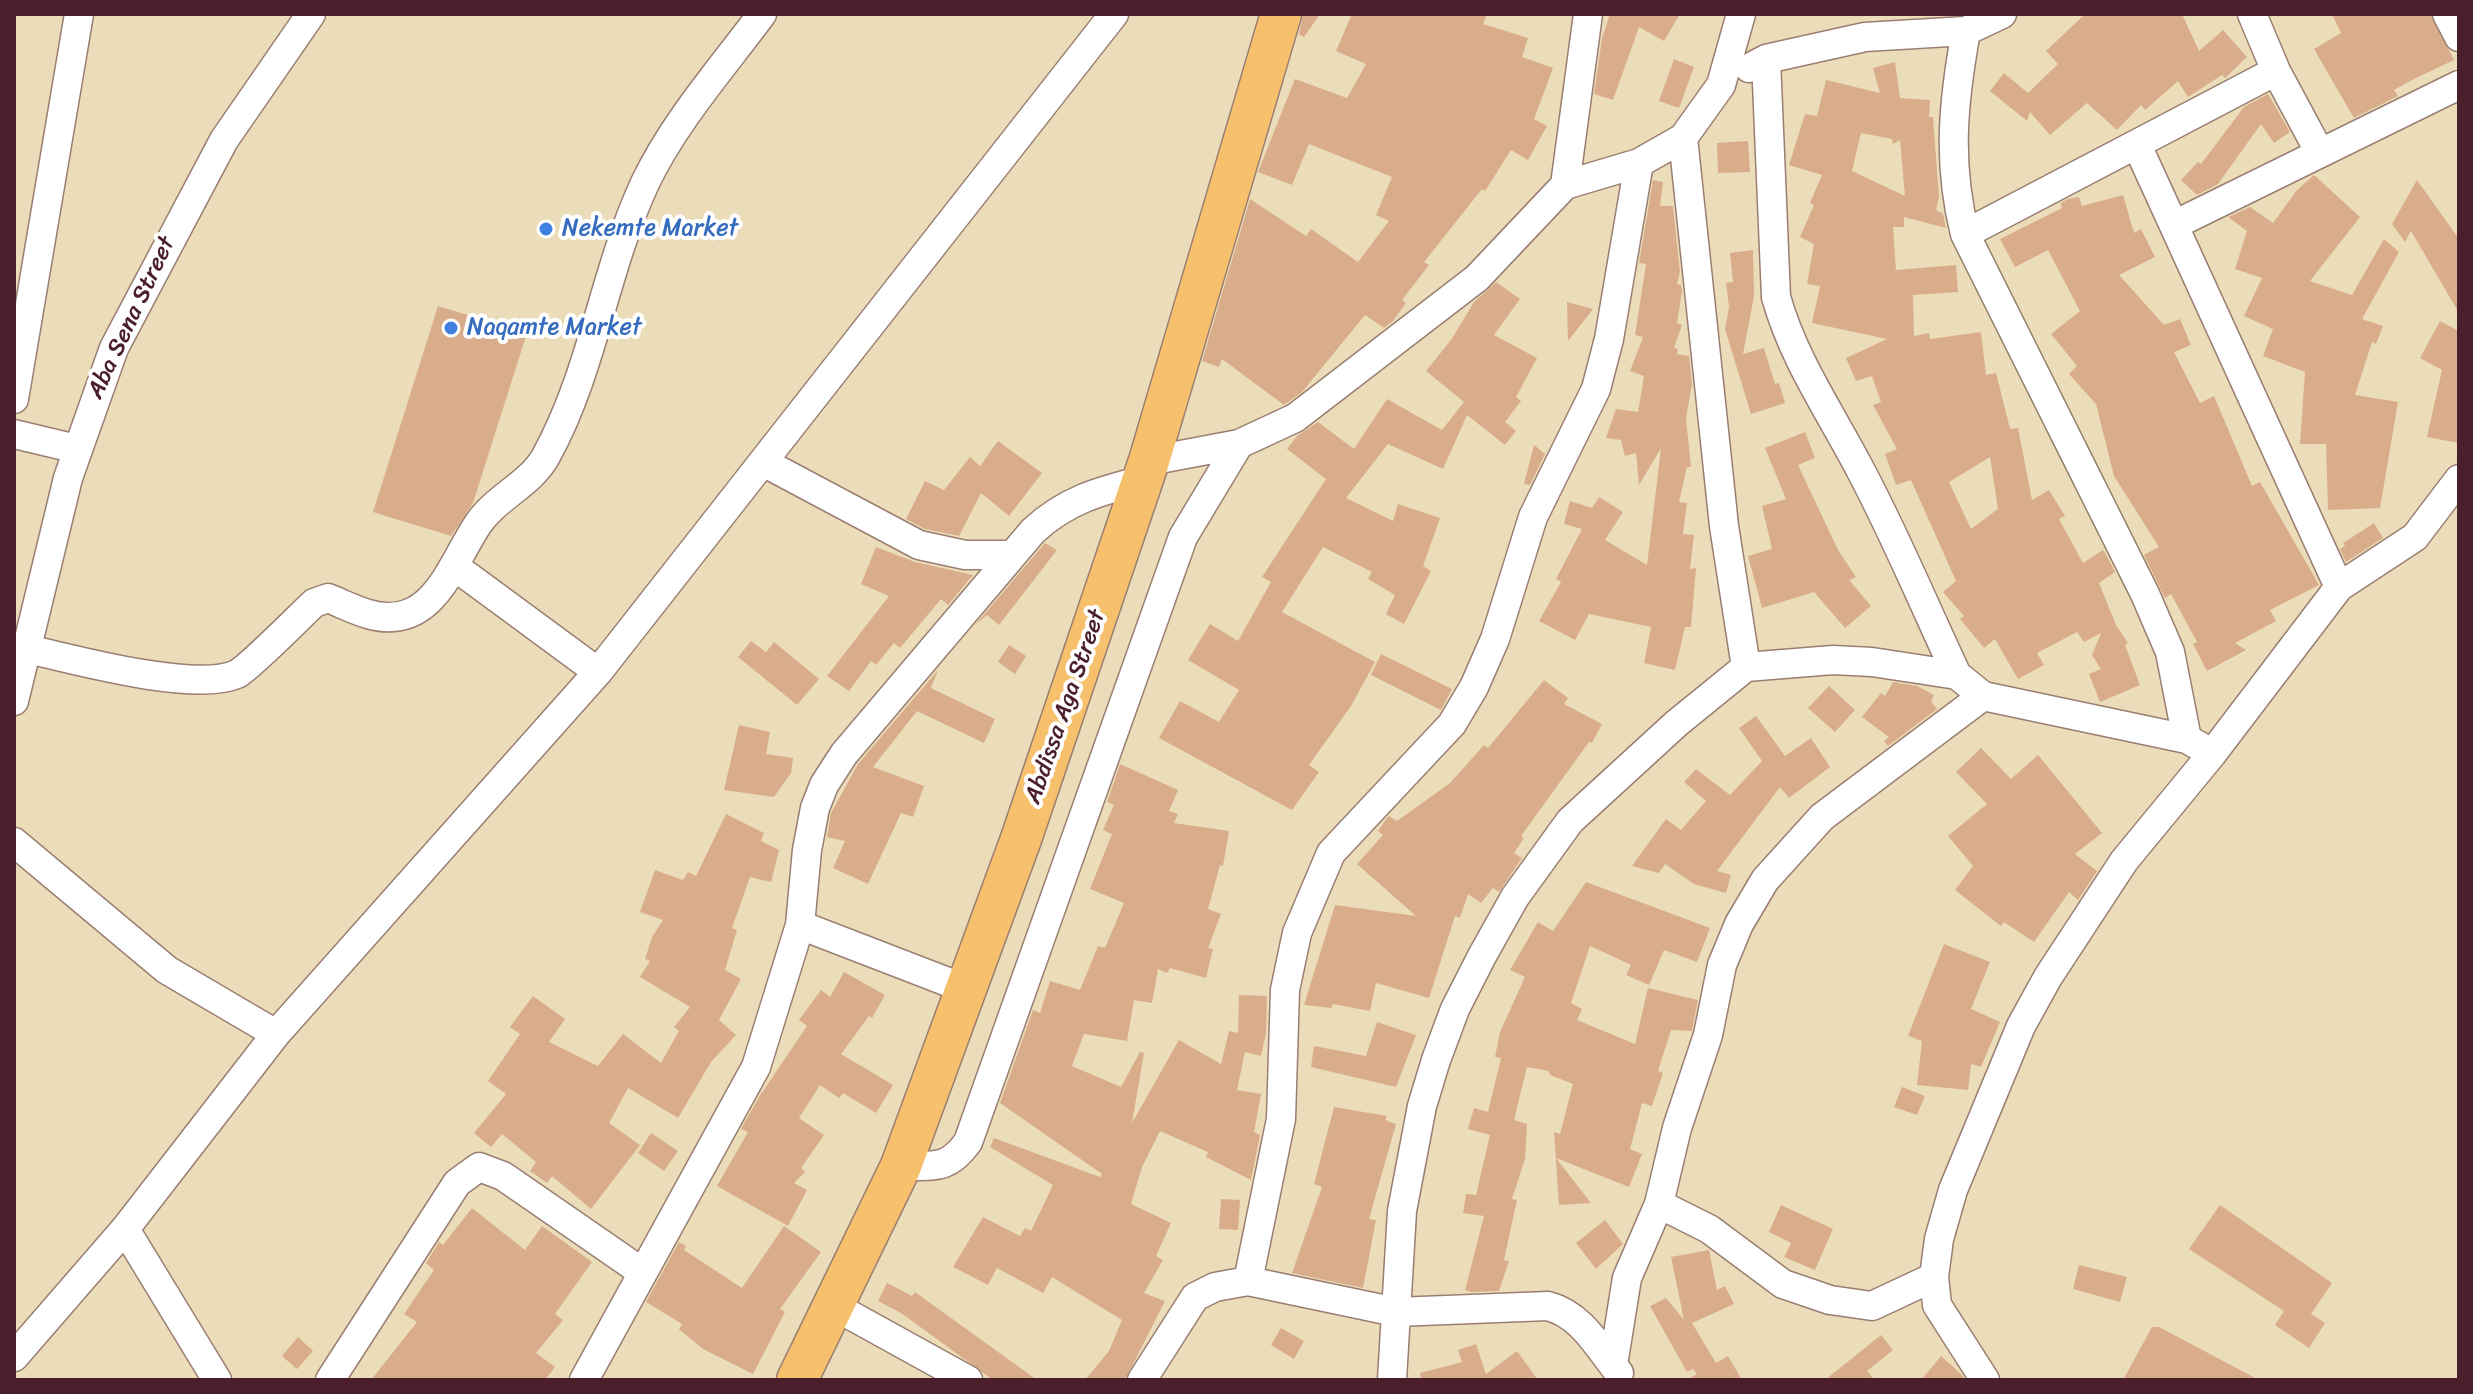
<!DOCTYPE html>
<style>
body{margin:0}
#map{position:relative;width:2473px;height:1394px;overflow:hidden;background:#ebddb9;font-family:Sriracha,sans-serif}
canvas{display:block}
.frame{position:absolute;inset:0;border:16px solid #4a1f2b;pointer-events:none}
</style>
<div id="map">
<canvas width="2473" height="1394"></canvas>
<div class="frame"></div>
</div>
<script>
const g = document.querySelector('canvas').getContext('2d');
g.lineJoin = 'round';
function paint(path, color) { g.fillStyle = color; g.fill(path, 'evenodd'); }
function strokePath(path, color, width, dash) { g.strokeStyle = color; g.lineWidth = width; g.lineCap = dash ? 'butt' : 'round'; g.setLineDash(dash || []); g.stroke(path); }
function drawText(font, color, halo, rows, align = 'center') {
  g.font = font + ' Sriracha,sans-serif'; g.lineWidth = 8; g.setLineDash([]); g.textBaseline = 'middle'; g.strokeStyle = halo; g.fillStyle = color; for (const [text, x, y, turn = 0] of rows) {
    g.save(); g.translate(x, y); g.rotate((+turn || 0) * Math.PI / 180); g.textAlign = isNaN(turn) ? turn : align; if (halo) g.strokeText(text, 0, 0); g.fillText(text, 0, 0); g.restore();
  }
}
paint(new Path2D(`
 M1303,14H1320L1304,37L1299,34Z
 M1352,14H1487L1483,24L1528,38L1522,57L1553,68L1534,119L1547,126L1528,160L1511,150L1485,191L1482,189L1424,262L1429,265L1402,300L1406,303L1393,321L1384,328L1365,315L1302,392L1284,405L1222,359L1219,367L1202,361L1250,199L1306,236L1311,229L1358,262L1389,221L1376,215L1392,177L1309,144L1292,185L1258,172L1295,79L1347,98L1366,64L1336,51Z
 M1610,14H1680L1664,41L1639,27L1613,100L1594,94L1602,38Z
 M2085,14H2182L2199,51L2223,30L2247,57L2225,78L2222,75L2188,97L2178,81L2145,110L2141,105L2117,130L2087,103L2050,135L2030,112L2027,121L1990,91L2004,73L2028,93L2058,64L2046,51Z
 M2332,14H2430L2454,60L2410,81L2394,90L2398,96L2354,118L2314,49L2341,33Z
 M1674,59L1694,67L1679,108L1659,101Z
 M1895,62L1900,98L1930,100L1929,117H1933L1939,197L1936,210L1943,214L1946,228L1904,217V227H1893L1896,270L1956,265L1958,292L1913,295L1914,336L1929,333L1930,339L1981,332L1986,375L1996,373L2010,429L2018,428L2032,500L2049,490L2065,516L2059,519L2083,563L2103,550L2109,560L2115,572L2099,583L2116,625L2128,643L2125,645L2140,685L2100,702L2089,674L2101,669L2092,655L2101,633L2084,642L2077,632L2037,653L2044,665L2018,679L1995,639L1984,648L1960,619L1964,616L1943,592L1956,581L1911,480L1896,485L1885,454L1897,449L1873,405L1881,402L1872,376L1856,381L1846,358L1887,339L1812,323L1820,286L1807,284L1814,244L1800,237L1814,205L1810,203L1822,175L1789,165L1805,114L1817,116L1826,80L1880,93L1873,68ZM1861,133L1892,139L1893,144L1900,140L1905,196L1852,171ZM1990,457L1998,509L1971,529L1949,482Z
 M2268,94L2290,132L2274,143L2261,124L2218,184L2197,195L2181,180L2198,162L2201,164L2244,107Z
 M1748,141L1750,172L1718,173L1717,143Z
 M2314,175L2360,217L2310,281L2352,295L2384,239L2399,252L2362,319L2383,326L2376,344L2372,342L2355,395L2398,402L2380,508L2328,510L2326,444H2300L2305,372L2263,356L2273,329L2244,316L2262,278L2235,269L2247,231L2228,217L2250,207L2273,223L2297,190Z
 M1653,180L1663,182L1660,206H1673L1680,272L1677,284L1681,285L1682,291L1677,323L1682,325L1674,348L1678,349L1677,354L1689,356L1692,384L1686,418L1691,467H1687L1679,502L1687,503L1683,534L1694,535L1690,569L1696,568L1691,627H1685L1675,670L1644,663L1651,627L1589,614L1575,640L1539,621L1561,582L1556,579L1582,529L1564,524L1570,501L1592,508L1599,497L1623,512L1605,540L1647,565L1661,448L1639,485L1636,453L1625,456L1621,440L1606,438L1616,409L1638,412L1644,376L1630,371L1643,337L1635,335L1646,264L1639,263Z
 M2417,180L2459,239V313L2411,231L2405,242L2392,224Z
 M2123,195L2134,233L2141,229L2155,257L2119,275L2164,325L2180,319L2191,345L2174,352L2200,403L2214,396L2252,486L2260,482L2319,585L2270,610L2276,621L2235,643L2246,650L2207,671L2193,644L2197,642L2171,594L2165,598L2144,555L2159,547L2114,476L2096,404L2069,374L2077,366L2051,334L2080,311L2048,250L2015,267L2000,239L2062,208L2061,203L2068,199L2079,197L2082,206Z
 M1753,250L1754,296L1743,354L1764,348L1775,384L1779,383L1785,403L1751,414L1725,329L1729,307L1726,283L1733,282L1730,253Z
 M1496,282L1520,299L1494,335L1537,358L1516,397L1521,401L1505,422L1516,431L1505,445L1467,415L1443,469L1388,444L1346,498L1393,521L1398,504L1440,518L1423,566L1431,571L1404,624L1386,614L1395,595L1368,579L1372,572L1323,547L1282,612L1375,662L1351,706L1309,765L1319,772L1292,810L1159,738L1180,701L1219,722L1239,690L1188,660L1210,624L1238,641L1271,582L1262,577L1326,479L1287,449L1297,436L1318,422L1354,449L1387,399L1442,430L1464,402L1426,371L1451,340L1474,302Z
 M1567,302L1593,309L1568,341Z
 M438,306L527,333L473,503L451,536L373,512Z
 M2440,321L2459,331V443L2427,437L2442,370L2420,358Z
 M1805,432L1815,458L1798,465L1838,550L1856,577L1849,580L1871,606L1845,628L1814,592L1762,608L1748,556L1772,549L1762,506L1786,499L1765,448Z
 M998,441L1042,473L1009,516L981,493L959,536L925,529L906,519L925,481L944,490L970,457L980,466Z
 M1534,445L1545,454L1530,485L1524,484Z
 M2374,523L2383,538L2346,562L2340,549L2345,546L2343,543Z
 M1045,543L1057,550L999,625L987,615L975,625Z
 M876,547L915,562L973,575L948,605L941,599L900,648L894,643L876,665L871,661L849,691L827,676L889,596L861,584Z
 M751,641L766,652L774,642L819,679L797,705L738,657Z
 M1009,645L1026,656L1015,674L998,662Z
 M1381,654L1452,689L1441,710L1371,675Z
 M938,670L931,688L995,719L984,743L917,711L873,767L924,786L913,817L901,813L868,884L833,868L845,841L827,837L831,813L858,764Z
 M1544,680L1568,698L1564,704L1602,724L1592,743L1589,742L1521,836L1524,838L1514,853L1522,858L1499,892L1493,888L1481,903L1468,894L1460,918L1455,916L1429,998L1376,983L1370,1011L1332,1004V1008L1304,1005L1335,905L1416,916L1357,864L1383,835L1378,831L1387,818L1389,816L1397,821L1450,783L1484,745L1488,748Z
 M1893,682L1917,686L1934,695L1931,701L1937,709L1888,746L1884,741L1889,737L1862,717L1881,693L1885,696Z
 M1829,686L1855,710L1835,732L1808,708Z
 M1756,716L1785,756L1811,738L1830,767L1789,798L1780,787L1717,871L1731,875L1726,893L1694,884L1665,864L1659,873L1632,866L1666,819L1681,830L1706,801L1684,782L1696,769L1730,795L1762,761L1739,728Z
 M739,725L770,732L766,754L793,758L791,773L774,797L724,790Z
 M1981,748L2011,779L2038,755L2102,833L2075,854L2097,871L2078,900L2069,892L2034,942L2004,922L2001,926L1955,890L1973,866L1948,836L1987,804L1956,772Z
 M1120,764L1178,790L1169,811L1178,814L1174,823L1229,831L1223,866L1220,865L1208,909L1221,914L1208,948L1213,949L1206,978L1170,968L1167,973L1158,969L1152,1003L1134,1000L1127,1041L1084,1034L1072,1066L1121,1087L1140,1052L1144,1053L1132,1123L1179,1040L1221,1064L1229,1031L1238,1033L1239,995L1267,996L1266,1033L1261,1056L1245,1052L1237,1090L1261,1094L1254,1132L1260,1135L1251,1180L1206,1157L1208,1152L1160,1131L1142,1167L1131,1204L1171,1223L1156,1256L1163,1260L1144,1293L1165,1301L1125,1380H1085L1109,1351L1122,1320L1052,1277L1043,1293L997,1268L988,1285L953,1267L983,1217L1020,1236L1025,1228L1031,1231L1053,1185L990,1147L994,1138L1100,1177L1102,1174L1000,1103L1033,1010L1040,1013L1050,981L1080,990L1098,946L1105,948L1124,903L1090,889L1112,834L1103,830L1114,805L1107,802Z
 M726,814L764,833L761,841L779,850L771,882L750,877L732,928L737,930L725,970L741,979L719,1020L736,1035L711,1062L678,1118L628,1088L609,1123L640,1145L591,1209L552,1176L547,1183L530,1171L536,1162L502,1134L491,1147L474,1133L506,1094L488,1081L520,1034L510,1027L533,996L565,1019L549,1042L598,1066L623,1034L661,1063L679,1031L674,1027L690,1007L640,977L650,961L645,959L652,937L663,920L640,912L655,870L683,880L688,872L696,876Z
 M1586,882L1710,928L1697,962L1664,950L1649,985L1626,975L1631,965L1590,946L1571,1003L1582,1009L1577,1020L1635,1044L1648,988L1698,1000L1692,1031L1671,1030L1658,1071L1663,1073L1652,1106L1642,1103L1630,1149L1642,1154L1629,1187L1556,1158L1591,1203L1559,1205L1554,1132L1560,1134L1573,1084L1550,1075L1549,1071L1527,1067L1514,1120L1527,1124L1525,1159L1512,1199L1517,1200L1504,1260L1509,1261L1499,1291L1471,1292L1465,1290L1484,1216L1463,1213L1466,1194L1476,1195L1490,1135L1468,1129L1474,1108L1488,1112L1501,1058L1495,1057L1500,1032L1525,977L1510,970L1538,922L1553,931Z
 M1944,944L1990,962L1971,1009L2000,1022L1981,1067L1971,1064L1968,1090L1917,1085L1922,1041L1908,1036Z
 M844,972L885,995L872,1018L869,1016L841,1054L893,1085L876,1113L843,1093L839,1098L820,1085L799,1118L824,1135L801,1168L805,1172L794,1183L807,1190L788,1226L717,1186L748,1132L741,1129L759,1097L807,1026L799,1020L821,990L830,997Z
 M1377,1022L1416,1035L1396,1087L1311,1067L1314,1046L1366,1056Z
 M1902,1087L1925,1096L1917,1115L1894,1107Z
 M1334,1107L1387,1116L1385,1120L1396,1124L1369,1219L1376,1220L1363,1288L1292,1273L1322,1187L1314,1184Z
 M651,1133L678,1151L664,1171L638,1153Z
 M1221,1199L1240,1200L1238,1230L1219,1229Z
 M1781,1205L1833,1229L1815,1270L1784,1257L1791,1243L1769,1232Z
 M2220,1205L2332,1283L2311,1314L2325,1323L2309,1348L2275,1325L2284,1311L2189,1249Z
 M472,1208L525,1250L542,1226L592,1262L555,1314L563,1320L536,1353L555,1367L545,1380H371L417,1322L404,1314L434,1270L426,1263L439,1242L443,1245Z
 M1605,1220L1623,1244L1596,1269L1576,1243Z
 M784,1226L821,1252L780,1309L785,1312L753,1374L703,1349L679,1329L682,1324L646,1302L679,1242L686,1246L684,1250L742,1288Z
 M1709,1250L1717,1290L1725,1286L1734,1304L1692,1323L1716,1363L1728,1356L1742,1380H1687L1697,1374L1693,1369L1687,1372L1650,1306L1666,1298L1684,1320L1671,1257Z
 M2079,1265L2127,1277L2120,1302L2073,1289Z
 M887,1283L912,1296L915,1292L1037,1380H993L901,1313L878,1301Z
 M2152,1327H2159L2259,1380H2123Z
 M1281,1328L1304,1341L1294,1359L1271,1345Z
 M1881,1335L1893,1350L1867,1371L1875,1380H1825Z
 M298,1337L313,1351L297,1369L282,1356Z
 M1476,1344L1486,1374L1517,1351L1538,1380H1421L1420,1373L1462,1362L1458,1350Z
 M1941,1356L1961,1374L1965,1380H1921Z`), '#d9ad8c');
const minor = new Path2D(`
 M2447,14L2459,37
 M1966,31C1953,103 1947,162 1965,234L2145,594L2170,652L2187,739L2201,747
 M1766,59L1776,297C1794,361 1831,413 1861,471C1896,537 1925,607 1957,675L1983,696L2187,739
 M1749,68L1766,59L1865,37L1966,31L2002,14
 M2276,71L2320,153
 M1683,138L1724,526L1746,667
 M2137,145L2339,587
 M1565,185L1588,14
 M2174,225L2459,85
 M1965,234L2276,71L2252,14
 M14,399L79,14
 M14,434L77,449
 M1149,461L1239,444L1295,418L1477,278L1565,185L1639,163L1683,138L1721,85L1741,14
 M763,462L919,545L965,555H1010
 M454,566L598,672
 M24,648C71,659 195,693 237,674C250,667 299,617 314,603L328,598C341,603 354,610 368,614C433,633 451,564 478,524C496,497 531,484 546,456C593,371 604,271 645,183C674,122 722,68 762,14
 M14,701L68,478L114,348L224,140L311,14
 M14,842L167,970L276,1034
 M800,925L966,989
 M901,1166C934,1165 947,1171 968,1142L1183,537L1239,444
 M1659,1204L1709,1229L1783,1284L1830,1300L1872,1306L1934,1277
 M125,1229L217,1380
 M1248,1281L1281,1119L1285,990L1297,933L1331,853L1452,724L1474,687L1495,639L1533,517L1596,389L1609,339L1639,163
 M834,1306L968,1380
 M14,1357L125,1229L276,1034L598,672L1114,14
 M1613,1365L1627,1278L1659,1204L1677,1128L1708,1035L1722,965L1739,924L1765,880L1822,817L1983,696
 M330,1380L457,1183L479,1167L503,1176L642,1272
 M584,1380L756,1067L800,925L807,850L815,808L824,785L844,754L1033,531C1066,500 1100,491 1143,480
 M1142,1380L1195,1297L1215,1287L1248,1281L1396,1312L1548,1306C1582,1315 1598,1347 1619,1373
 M1392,1380L1402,1211L1422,1106L1436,1060L1455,1009L1482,956L1515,897L1570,821L1677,723L1746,667L1833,660L1872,662L1957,675
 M1985,1380L1937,1305L1934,1277L1939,1239L1953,1190L2021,1026L2048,977L2124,861L2212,754L2339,587L2415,537L2459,479`);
const highway = new Path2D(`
 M797,1380L901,1166L1021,839L1149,461L1281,14`);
strokePath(minor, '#9a7e72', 31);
strokePath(highway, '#9a7e72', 43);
strokePath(minor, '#fff', 28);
strokePath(highway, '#f7c06c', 40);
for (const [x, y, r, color] of [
 [546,229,8,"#3f7fe0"],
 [451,328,8,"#3f7fe0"]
]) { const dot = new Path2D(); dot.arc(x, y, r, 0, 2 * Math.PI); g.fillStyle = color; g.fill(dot); strokePath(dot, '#fff', 3); }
drawText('24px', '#366cbe', '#fff', [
 ["Nekemte Market",562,229],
 ["Naqamte Market",467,328]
], 'left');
drawText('24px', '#4a1f2b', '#fff', [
 ["Aba Sena Street",132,318,-65],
 ["Abdissa Aga Street",1066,707,-71]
]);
</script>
